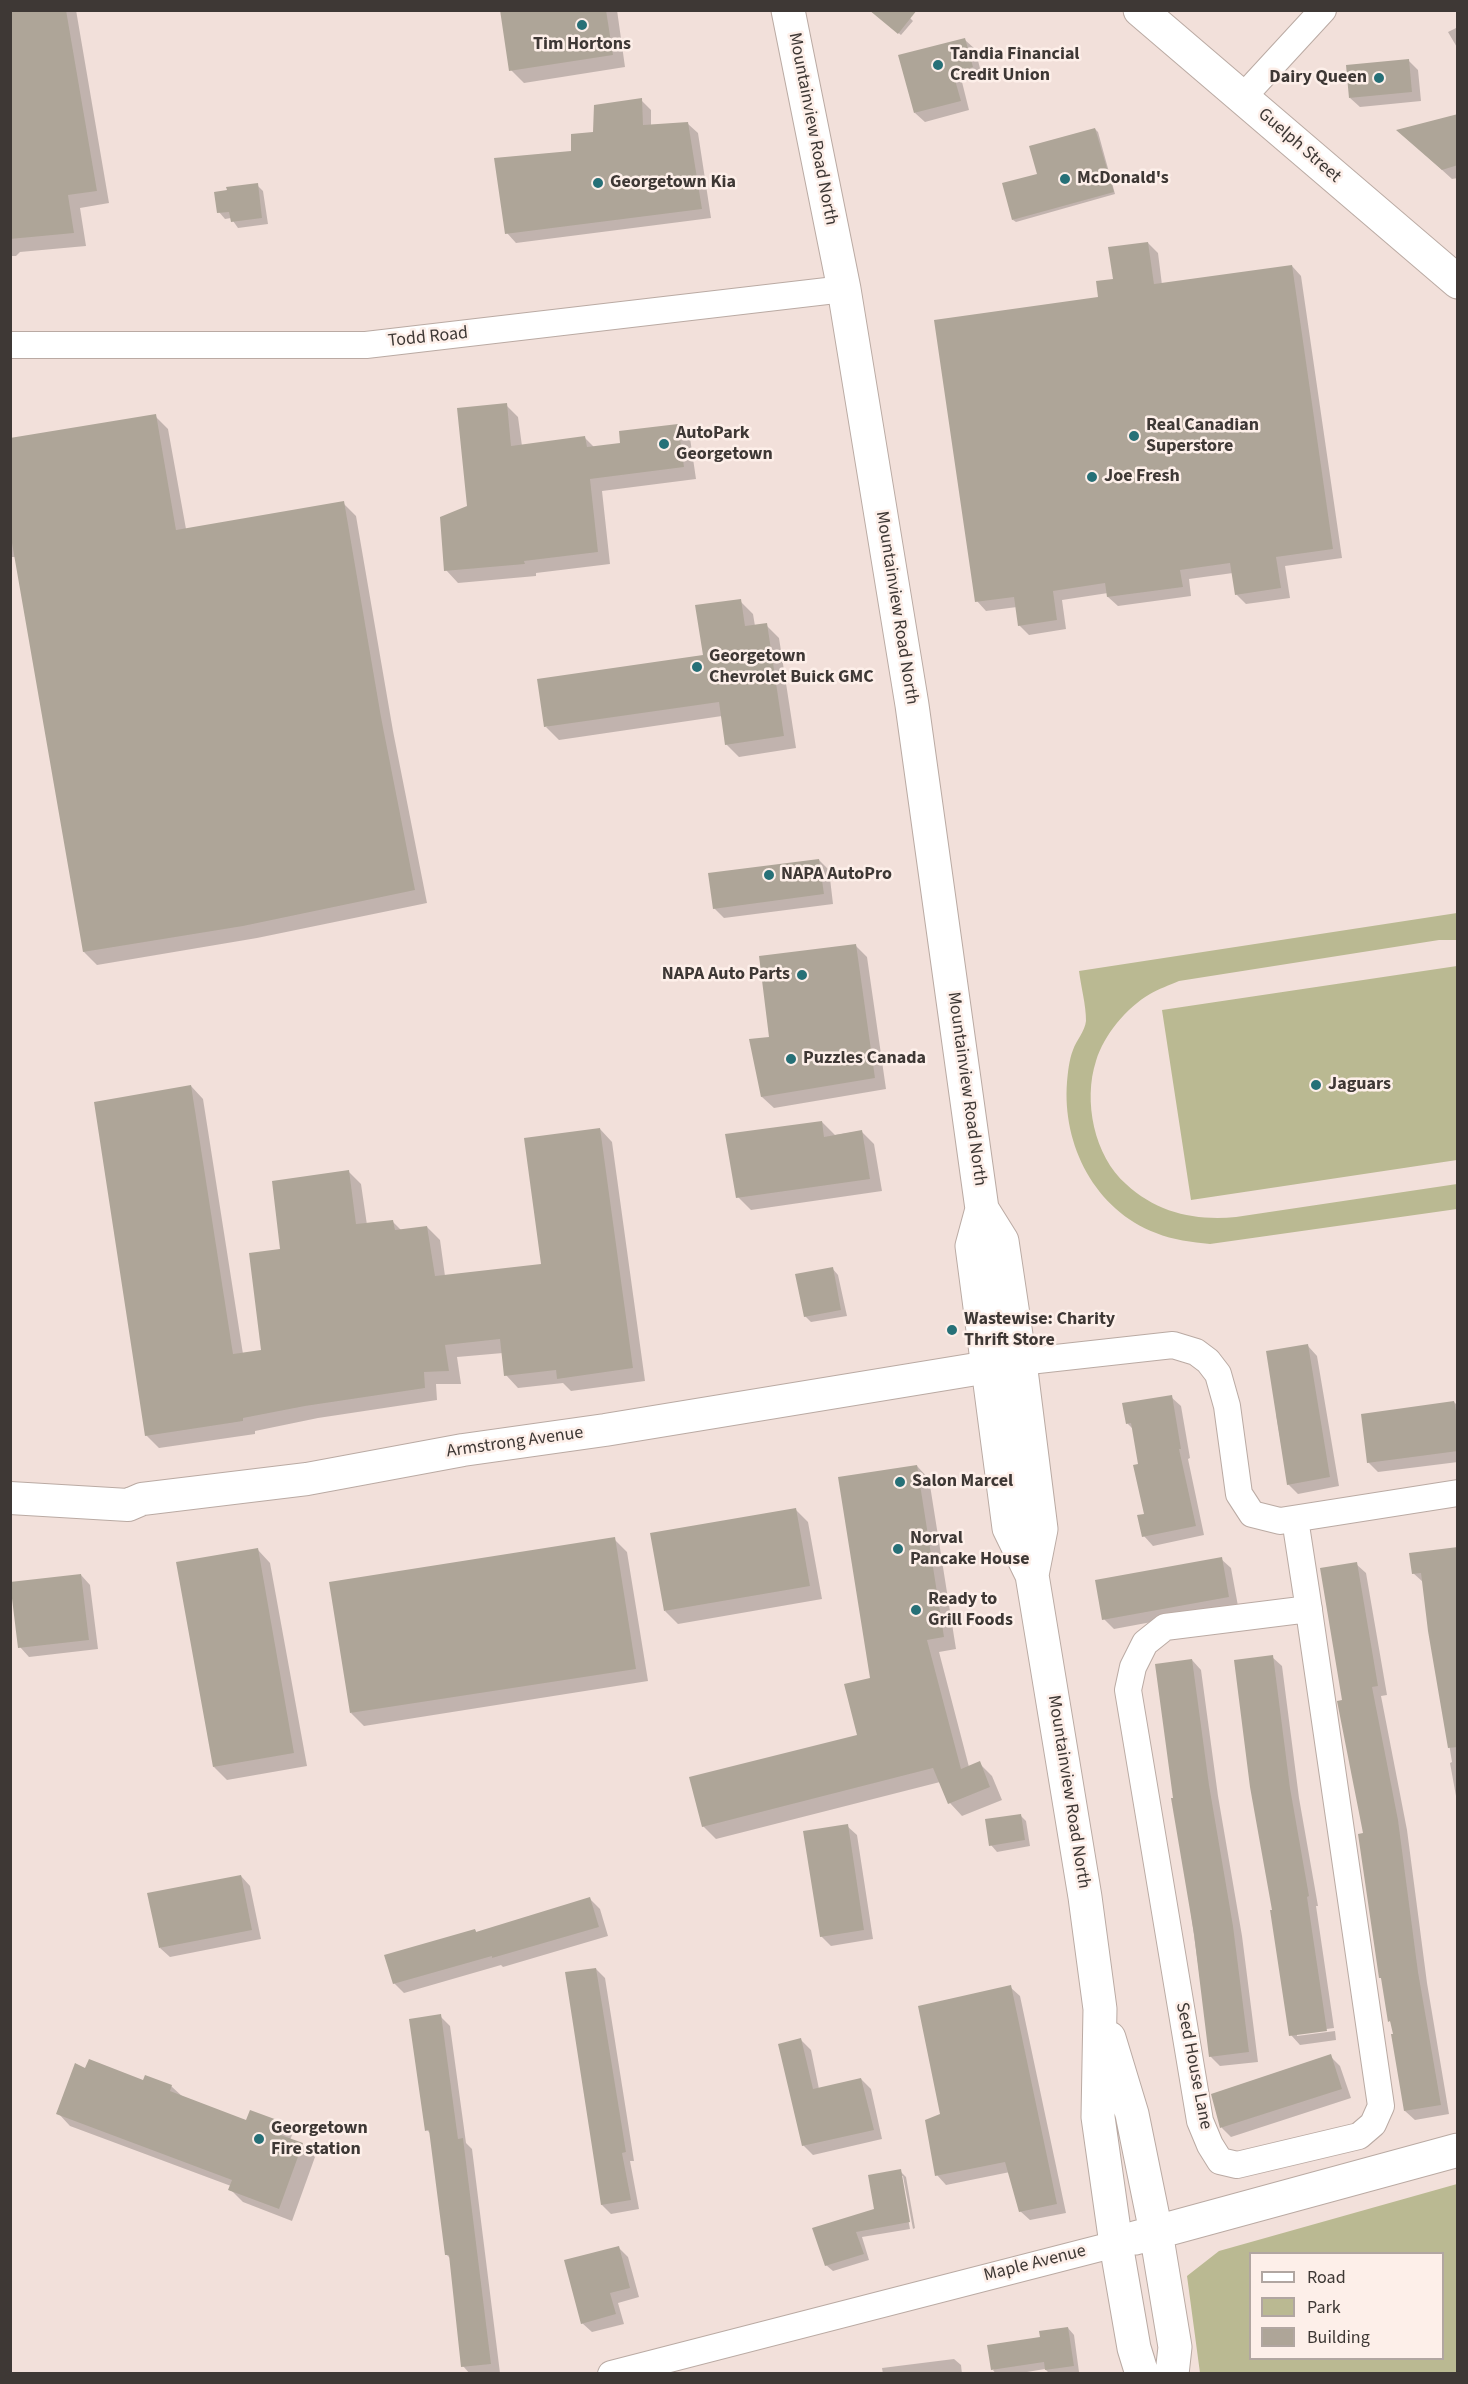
<!DOCTYPE html>
<style>
body{margin:0}
#map{position:relative;width:1468px;height:2384px;overflow:hidden;background:#f2e0da;font-family:"Source Sans 3",sans-serif}
canvas{display:block}
.frame{position:absolute;inset:0;border:12px solid #3e3835;pointer-events:none}
.legend{position:absolute;left:1249px;top:2252px;width:195px;height:108px;box-sizing:border-box;background:#fdefe9;border:2px solid #b1a6a1;margin:0;padding:8px 10px;list-style:none;font-size:18px;color:#3e3835}
.legend li{display:flex;align-items:center;gap:12px;height:30px}
.legend b{width:30px;border:2px solid #b1a6a1}
</style>
<div id="map">
<canvas width="1468" height="2384"></canvas>
<div class="frame"></div>
<ul class="legend">
<li><b style="height:8px;background:#fff"></b>Road</li>
<li><b style="height:16px;background:#bab992"></b>Park</li>
<li><b style="height:16px;background:#aea598"></b>Building</li>
</ul>
</div>
<script>
const g = document.querySelector('canvas').getContext('2d');
g.lineJoin = 'round';
function paint(path, color) { g.fillStyle = color; g.fill(path, 'evenodd'); }
function strokePath(path, color, width, dash) { g.strokeStyle = color; g.lineWidth = width; g.lineCap = dash ? 'butt' : 'round'; g.setLineDash(dash || []); g.stroke(path); }
function drawText(font, color, halo, rows, align = 'center') {
  g.font = font + ' "Source Sans 3",sans-serif'; g.lineWidth = 5; g.setLineDash([]); g.textBaseline = 'middle'; g.strokeStyle = halo; g.fillStyle = color; for (const [text, x, y, turn = 0] of rows) {
    g.save(); g.translate(x, y); g.rotate((+turn || 0) * Math.PI / 180); g.textAlign = isNaN(turn) ? turn : align; if (halo) g.strokeText(text, 0, 0); g.fillText(text, 0, 0); g.restore();
  }
}
paint(new Path2D(`
 M1457,913V940H1439L1179,981C1170,985 1158,989 1150,994C1126,1008 1104,1035 1096,1061C1083,1101 1094,1156 1126,1184C1157,1213 1196,1221 1236,1217L1457,1184V1209L1210,1244C1192,1242 1173,1240 1156,1233C1095,1210 1062,1145 1067,1082C1068,1072 1069,1060 1073,1050C1076,1041 1085,1031 1086,1021C1086,1005 1081,987 1079,971Z
 M1457,966V1160L1191,1200L1162,1010Z
 M1457,2184V2373H1200L1187,2276L1219,2251ZM1250,2254H1442V2358H1250Z`), '#bab992');
paint(new Path2D(`
 M10,10H76L109,203L80,208L86,246L20,252L16,256H10Z
 M501,10H617L625,67L524,83L511,70Z
 M871,10L910,18L913,21L901,35Z
 M1458,27V49L1448,32Z
 M965,40L975,49L982,76L962,82L969,110L925,122L915,113Z
 M1408,60L1418,70L1421,101L1360,107L1350,98Z
 M641,100L651,110V126L688,124L698,133L711,218L516,243L507,233L572,153L595,133Z
 M1458,116V178L1452,179L1408,139Z
 M1095,129L1098,132L1115,194L1016,222L1013,220L1039,175Z
 M257,185L263,191L268,224L238,228L231,218L225,219L219,212Z
 M1148,243L1158,253L1162,285L1292,266L1301,276L1342,558L1285,566L1290,598L1246,604L1236,594L1233,573L1189,579L1191,596L1118,606L1108,597V593L1062,600L1066,629L1029,635L1019,625L1017,607L986,611L977,601L1100,298Z
 M506,405L518,417L522,446L585,438L595,448L622,444L678,425L690,438L696,479L602,491L610,564L536,573V576L458,583L446,570Z
 M155,416L168,429L186,529L343,503L356,516L393,731L427,903L257,938L97,965L84,952L16,557H10V440Z
 M740,601L753,614L755,626L766,625L779,638L796,748L739,757L726,744L722,716L559,740L546,727L704,656Z
 M819,860L829,870L833,904L724,918L714,908Z
 M856,946L867,957L886,1089L774,1108L762,1097L770,1038Z
 M191,1086L203,1099L243,1354L263,1351L281,1250L348,1171L361,1184L367,1225L392,1221L401,1230L427,1227L440,1240L445,1276L543,1266L600,1129L612,1142L645,1381L571,1391L563,1383L518,1388L506,1375L503,1353L457,1357L461,1384H436L437,1400L318,1418L255,1431V1434L159,1448L146,1435Z
 M822,1122L835,1135L861,1131L874,1144L882,1191L751,1210L738,1197Z
 M832,1268L838,1275L847,1316L811,1322L805,1316Z
 M1308,1346L1317,1356L1339,1486L1298,1494L1288,1484L1276,1414H1278Z
 M1171,1397L1181,1406L1190,1458L1188,1459L1204,1535L1153,1546L1144,1536L1146,1515L1140,1465L1134,1430L1127,1423Z
 M1454,1402L1458,1406V1462L1378,1472L1368,1462Z
 M917,1466L929,1479L956,1649L939,1652L969,1767L979,1763L992,1776L1002,1800L962,1816L950,1803L940,1782L716,1839L703,1826L859,1736Z
 M795,1509L808,1522L822,1599L678,1624L665,1611Z
 M614,1539L627,1552L648,1681L364,1726L351,1713Z
 M258,1550L270,1563L307,1766L227,1780L214,1767Z
 M1458,1550V1807L1450,1763L1452,1762L1423,1582L1413,1573Z
 M1221,1559L1231,1568L1238,1606L1114,1629L1104,1619Z
 M1356,1564L1366,1573L1387,1695L1381,1696L1407,1830L1427,1983L1449,2114L1415,2120L1405,2111L1392,2023L1390,2021L1383,1980L1380,1977L1365,1834L1344,1702Z
 M81,1575L90,1585L98,1649L29,1657L20,1647Z
 M1272,1657L1282,1666L1299,1798L1318,1906H1316L1334,2028L1297,2033V2036L1335,2031L1336,2040L1300,2045L1291,2035L1274,1911Z
 M1192,1660L1201,1670L1218,1796L1242,1936L1258,2062L1220,2066L1211,2057L1175,1799Z
 M1020,1815L1026,1821L1030,1846L997,1852L991,1845Z
 M847,1826L857,1835L873,1939L831,1946L821,1936Z
 M241,1876L250,1886L261,1939L170,1957L160,1948Z
 M590,1899L600,1909L608,1936L503,1967L501,1965L404,1993L394,1983L475,1930L477,1933Z
 M596,1969L605,1978L634,2161H630L639,2209L611,2214L602,2205Z
 M1010,1987L1020,1996L1066,2213L1030,2220L1020,2211L1010,2172L946,2185L937,2175L942,2115Z
 M440,2016L450,2026L466,2143L472,2149L500,2373L470,2374L463,2366L451,2259L446,2254L431,2134L427,2130Z
 M801,2040L811,2050L819,2089L861,2079L871,2089L882,2139L813,2155L803,2145Z
 M1330,2056L1340,2066L1351,2098L1231,2137L1222,2128L1212,2095Z
 M86,2070L171,2086L183,2097L247,2121L279,2122L292,2135L290,2140L302,2145L315,2157L292,2221L243,2202L230,2189L231,2186L70,2126L58,2113Z
 M900,2171L906,2177L915,2228L913,2229L903,2176H900L910,2229L862,2237L869,2260L833,2271L826,2265L814,2229L876,2210Z
 M618,2247L628,2257L639,2297L618,2303L624,2324L592,2332L582,2323Z
 M1068,2328L1074,2335L1079,2372L1050,2374L1045,2369L1015,2374H996L993,2370L1042,2338Z
 M954,2359L961,2365L962,2374H883L882,2368Z`), '#0003');
paint(new Path2D(`
 M10,10H66L97,191L68,195L74,233L10,239Z
 M500,10H606L613,55L509,71Z
 M869,10H917L898,34Z
 M965,38L973,67L953,73L961,101L914,113L898,55Z
 M1409,59L1412,92L1349,98L1346,65Z
 M642,98L643,125L688,122L702,209L505,234L494,158L571,151V134L593,132L594,105Z
 M1458,114V165L1442,170L1396,130Z
 M1095,128L1114,192L1012,220L1002,183L1037,174L1029,146Z
 M258,183L262,218L231,222L229,212L217,213L214,192L227,190L226,187Z
 M1148,242L1154,284L1292,265L1333,549L1276,557L1281,588L1235,595L1230,563L1180,570L1183,587L1107,597L1105,583L1053,591L1057,620L1018,626L1014,597L975,602L934,320L1098,297L1096,281L1113,279L1108,247Z
 M507,403L511,446L585,436L587,447L620,443L619,431L678,424L684,467L590,479L598,552L524,561L525,564L444,571L440,517L467,506L457,408Z
 M156,414L176,530L344,501L381,717L415,890L243,926L83,952L12,543H10V438Z
 M741,599L745,626L767,623L784,736L725,745L719,702L544,727L537,679L703,655L695,605Z
 M819,859L824,894L713,909L708,873Z
 M856,944L875,1078L761,1097L749,1039L769,1037L759,956Z
 M191,1085L233,1354L261,1350L249,1253L280,1249L272,1181L349,1170L356,1224L393,1220L395,1230L427,1226L435,1276L541,1264L524,1138L600,1128L633,1368L557,1379L556,1370L504,1376L500,1339L445,1345L449,1371L424,1372L425,1388L305,1406L243,1418V1421L145,1436L94,1102Z
 M822,1121L824,1137L862,1130L870,1179L736,1198L725,1134Z
 M833,1267L841,1310L804,1317L795,1274Z
 M1308,1344L1330,1477L1287,1485L1266,1351Z
 M1172,1395L1181,1449H1179L1196,1526L1142,1537L1137,1515L1144,1514L1133,1465L1138,1464L1131,1423L1126,1424L1122,1403Z
 M1454,1401L1456,1411H1458V1451L1367,1463L1361,1414Z
 M917,1465L944,1637L927,1640L961,1769L980,1761L990,1787L948,1804L933,1768L702,1827L689,1777L857,1735L844,1684L870,1678L838,1477Z
 M796,1508L810,1586L664,1611L650,1533Z
 M615,1537L636,1669L350,1713L329,1582Z
 M1458,1547V1747L1448,1748L1428,1631L1421,1573L1412,1574L1409,1553Z
 M258,1548L294,1753L213,1767L176,1562Z
 M1222,1557L1229,1597L1102,1620L1095,1580Z
 M1357,1562L1378,1686L1372,1687L1398,1820L1418,1972L1441,2105L1404,2111L1391,2034H1393L1390,2021L1388,2022L1381,1978H1379L1358,1834L1363,1833L1338,1706L1337,1701L1342,1700L1320,1568Z
 M81,1574L89,1640L18,1648L10,1582Z
 M1273,1655L1290,1788L1309,1896L1307,1897L1327,2031L1289,2036L1270,1910H1272L1250,1787L1234,1660Z
 M1192,1659L1209,1785L1233,1926L1249,2052L1209,2057L1194,1934L1171,1798H1173L1155,1664Z
 M1021,1814L1025,1840L989,1846L985,1819Z
 M848,1824L864,1930L820,1937L803,1831Z
 M241,1875L252,1930L159,1948L147,1893Z
 M590,1897L599,1927L492,1958V1956L393,1984L384,1955L475,1929L476,1932Z
 M596,1968L626,2152L622,2153L631,2200L601,2205L565,1972Z
 M1011,1985L1057,2204L1019,2212L1005,2162L935,2176L925,2120L940,2114L918,2006Z
 M441,2014L458,2139L463,2138L491,2364L461,2367L449,2255H445L429,2130L425,2131L409,2019Z
 M801,2038L813,2089L861,2078L874,2130L802,2146L778,2044Z
 M1331,2054L1342,2089L1220,2128L1211,2094Z
 M89,2059L143,2080L145,2075L172,2085L170,2091L246,2120L250,2110L280,2121L275,2133L303,2143L279,2209L228,2190L232,2180L56,2114L75,2063L85,2068Z
 M901,2169L910,2222L856,2232L864,2254L825,2266L812,2228L874,2209L868,2175Z
 M619,2246L630,2288L610,2293L616,2314L581,2324L564,2260Z
 M1068,2327L1074,2366L1045,2370L1044,2362L991,2370L987,2345L1040,2337L1039,2331Z`), '#aea598');
const minor = new Path2D(`
 M1242,98L1323,10
 M10,345H366L844,289
 M1020,1362L1173,1345L1196,1352L1208,1361L1218,1374L1227,1406L1239,1494L1252,1514L1280,1521L1458,1493
 M1295,1519L1307,1597L1381,2106L1373,2124L1359,2136L1237,2165L1220,2161L1210,2145L1200,2121L1128,1690L1133,1667L1145,1643L1165,1627L1309,1609
 M611,2374L1116,2244`);
const tertiary = new Path2D(`
 M10,1498L128,1505L142,1499L307,1479L463,1450L605,1430L1013,1363`);
const secondary = new Path2D(`
 M788,10L844,289L912,705L982,1209L972,1246L1009,1528L1032,1575L1085,1897L1100,2009L1098,2117L1116,2244L1134,2348L1142,2374
 M982,1209L1002,1241L1020,1362L1041,1529L1032,1575
 M1109,2038L1132,2114L1156,2232L1175,2347L1172,2374
 M1135,2238L1458,2150`);
const primary = new Path2D(`
 M1140,10L1458,282`);
strokePath(minor, '#baaaa3', 28);
strokePath(tertiary, '#baaaa3', 34);
strokePath(secondary, '#baaaa3', 35);
strokePath(primary, '#baaaa3', 35);
strokePath(minor, '#fff', 26);
strokePath(tertiary, '#fff', 32);
strokePath(secondary, '#fff', 33);
strokePath(primary, '#fff', 33);
for (const [x, y, r, color] of [
 [582,25,6,"#267077"],
 [938,65,6,"#267077"],
 [1379,78,6,"#267077"],
 [1065,179,6,"#267077"],
 [598,183,6,"#267077"],
 [1134,436,6,"#267077"],
 [664,444,6,"#267077"],
 [1092,477,6,"#267077"],
 [697,667,6,"#267077"],
 [769,875,6,"#267077"],
 [802,975,6,"#267077"],
 [791,1059,6,"#267077"],
 [1316,1085,6,"#267077"],
 [952,1330,6,"#267077"],
 [900,1482,6,"#267077"],
 [898,1549,6,"#267077"],
 [916,1610,6,"#267077"],
 [259,2139,6,"#267077"]
]) { const dot = new Path2D(); dot.arc(x, y, r, 0, 2 * Math.PI); g.fillStyle = color; g.fill(dot); strokePath(dot, '#fdefe9', 2); }
drawText('bold 18px', '#3e3835', '#fdefe9', [
 ["Tim Hortons",582,45,"center"],
 ["Tandia Financial",950,55],
 ["Credit Union",950,76],
 ["Dairy Queen",1367,78,"right"],
 ["McDonald's",1077,179],
 ["Georgetown Kia",610,183],
 ["Real Canadian",1146,426],
 ["Superstore",1146,447],
 ["AutoPark",676,434],
 ["Georgetown",676,455],
 ["Joe Fresh",1104,477],
 ["Georgetown",709,657],
 ["Chevrolet Buick GMC",709,678],
 ["NAPA AutoPro",781,875],
 ["NAPA Auto Parts",790,975,"right"],
 ["Puzzles Canada",803,1059],
 ["Jaguars",1328,1085],
 ["Wastewise: Charity",964,1320],
 ["Thrift Store",964,1341],
 ["Salon Marcel",912,1482],
 ["Norval",910,1539],
 ["Pancake House",910,1560],
 ["Ready to",928,1600],
 ["Grill Foods",928,1621],
 ["Georgetown",271,2129],
 ["Fire station",271,2150]
], 'left');
drawText('18px', '#3e3835', '#fdefe9', [
 ["Mountainview Road North",812,129,79],
 ["Guelph Street",1299,146,41],
 ["Todd Road",428,338,-6],
 ["Mountainview Road North",896,608,81],
 ["Mountainview Road North",966,1089,82],
 ["Armstrong Avenue",515,1443,-8],
 ["Mountainview Road North",1068,1792,81],
 ["Seed House Lane",1193,2066,79],
 ["Maple Avenue",1035,2264,-14]
]);
</script>
